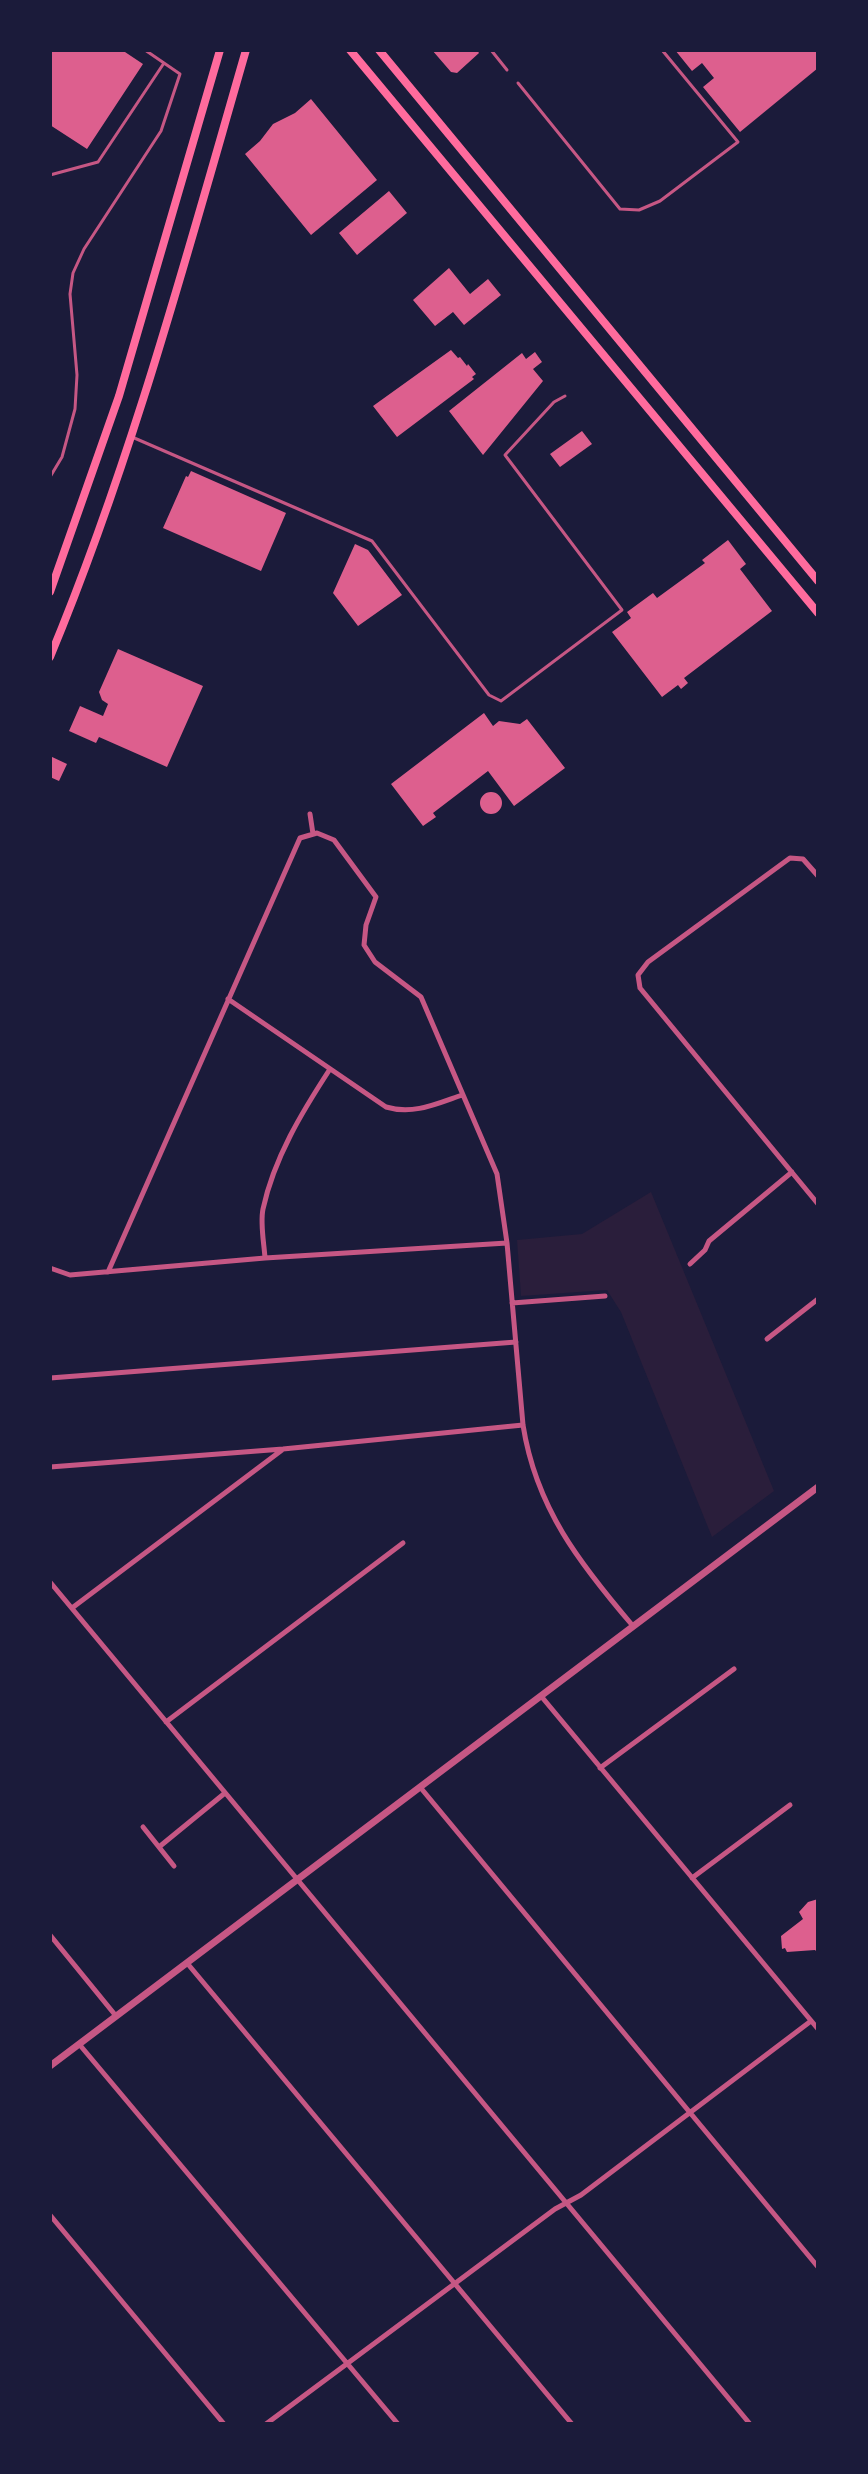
<!DOCTYPE html>
<style>
body{margin:0}
#map{position:relative;width:868px;height:2474px;overflow:hidden;background:#1b1b3a;font-family:"Space Grotesk",sans-serif}
canvas{display:block}
.frame{position:absolute;inset:0;border:52px solid #1b1b3a;pointer-events:none}
</style>
<div id="map">
<canvas width="868" height="2474"></canvas>
<div class="frame"></div>
</div>
<script>
const g = document.querySelector('canvas').getContext('2d');
g.lineJoin = 'round';
function paint(path, color) { g.fillStyle = color; g.fill(path, 'evenodd'); }
function strokePath(path, color, width, dash) { g.strokeStyle = color; g.lineWidth = width; g.lineCap = dash ? 'butt' : 'round'; g.setLineDash(dash || []); g.stroke(path); }
paint(new Path2D(`
 M651,1192L774,1491L712,1537L621,1312L607,1290L521,1296L517,1240L582,1234Z`), '#2a1e3b');
paint(new Path2D(`
 M50,50H122L143,64L87,149L50,125Z
 M432,50H477L479,53L457,73L451,72Z
 M675,50H818V68L740,132L703,87L714,78L702,63L692,71Z
 M311,99L377,180L311,235L245,154L260,141L273,124L295,113Z
 M389,191L407,213L357,255L339,233Z
 M449,268L470,294L488,279L501,295L464,325L453,312L435,326L413,300Z
 M451,350L458,358L460,357L467,366L468,364L476,374L472,377L474,379L397,437L373,406Z
 M535,352L542,362L533,369L543,381L483,455L449,411L522,353L526,359Z
 M582,431L592,444L560,467L550,454Z
 M191,471L286,513L261,571L163,528L186,476L188,477Z
 M728,540L746,564L740,569L772,611L684,678L688,683L681,689L678,685L662,697L612,632L631,618L627,612L653,593L657,598L705,563L702,560Z
 M355,544L368,550L402,595L358,626L333,593Z
 M118,649L203,686L167,767L99,737L96,743L69,731L80,706L103,716L108,704L102,700L99,692Z
 M484,713L493,726L499,721L520,724L527,719L565,768L514,806L488,771L433,813L436,817L423,826L391,784Z
 M50,756L67,764L59,781L50,777Z
 M480 803a11 11 0 1 1 22 0a11 11 0 1 1-22 0Z
 M818,1899V1953L815,1950L787,1952L785,1948L782,1949L781,1936L803,1919L799,1912L808,1902Z`), '#dd5f8e');
strokePath(new Path2D(`
 M491,50L507,70
 M518,83L620,209L639,210L660,201L738,142L662,50
 M50,175L98,162L164,63
 M132,437L372,541L489,695L501,701L622,610L505,455L554,402L565,396
 M50,477L62,457L75,409L77,375L70,294L73,273L84,249L161,131L180,74L145,50`), '#c65784', 3);
strokePath(new Path2D(`
 M310,814L313,834
 M818,876L803,859L790,858L648,962L638,975L640,988L818,1204
 M228,999L386,1107C413,1115 436,1104 462,1095
 M265,1258C264,1243 260,1223 263,1209C274,1158 302,1112 330,1069
 M690,1264L705,1250L709,1241L792,1172
 M50,1268L70,1275L265,1258L507,1243
 M108,1272L300,838L317,833L334,840L376,897L366,925L364,945L375,962L421,997L497,1174L507,1243L523,1425C536,1508 580,1564 633,1626
 M512,1303L605,1296
 M767,1339L818,1299
 M50,1378L516,1342
 M50,1467L283,1449L523,1425
 M50,1582L750,2424
 M72,1608L282,1450
 M541,1696L818,2029
 M166,1722L403,1543
 M600,1768L734,1669
 M420,1787L818,2267
 M143,1827L174,1866
 M159,1847L225,1793
 M692,1878L790,1805
 M50,1935L116,2016
 M187,1963L572,2424
 M79,2044L398,2424
 M50,2215L224,2424
 M266,2424L555,2209L581,2195L811,2021`), '#c65784', 5);
strokePath(new Path2D(`
 M50,2066L818,1487`), '#c65784', 7);
strokePath(new Path2D(`
 M350,50L818,613
 M379,50L818,581
 M50,592L119,396L220,50
 M50,657C132,460 187,254 246,50`), '#ff6b9d', 8);
</script>
